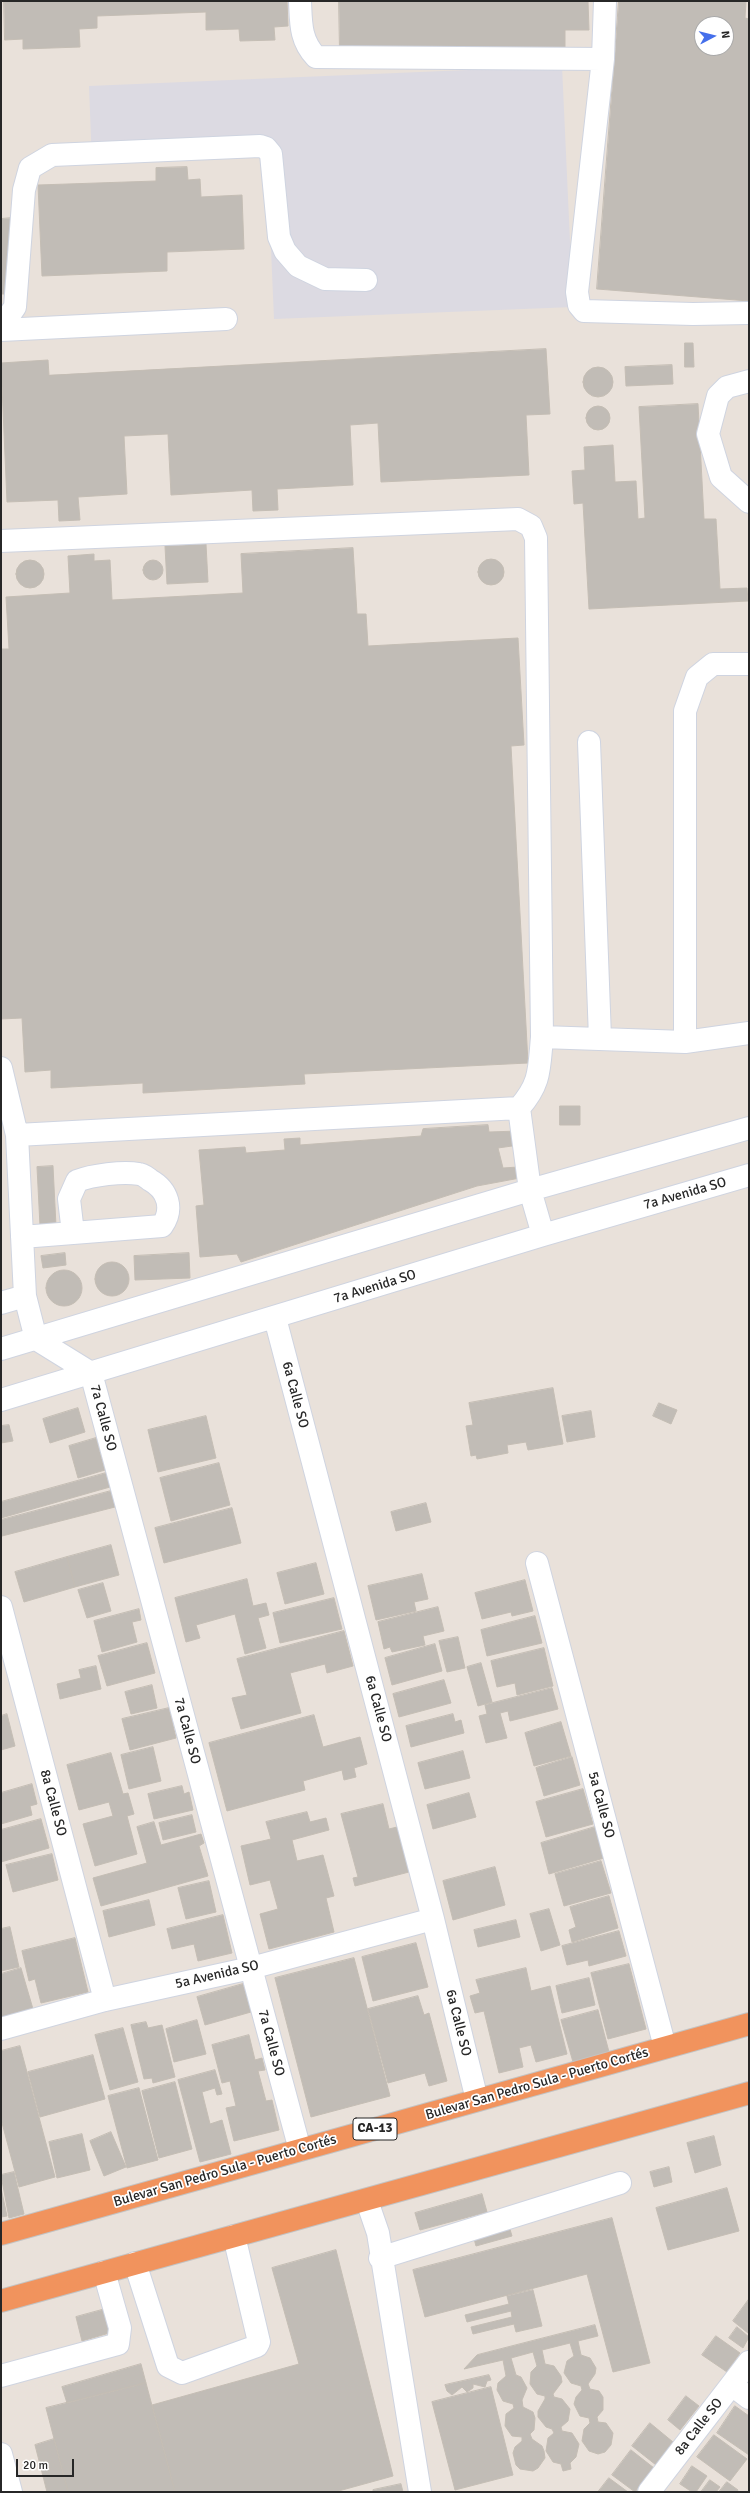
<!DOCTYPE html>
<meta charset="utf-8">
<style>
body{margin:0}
#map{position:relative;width:750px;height:2493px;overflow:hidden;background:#e9e1da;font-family:Signika,sans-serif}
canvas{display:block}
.frame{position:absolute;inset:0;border:2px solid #272727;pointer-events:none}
.north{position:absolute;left:694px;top:16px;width:40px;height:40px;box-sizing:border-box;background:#fff;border:1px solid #a9a9a9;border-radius:50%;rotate:83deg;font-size:11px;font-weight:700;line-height:16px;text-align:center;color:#272727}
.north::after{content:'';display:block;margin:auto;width:14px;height:18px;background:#456feb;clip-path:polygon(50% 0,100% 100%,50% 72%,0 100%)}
.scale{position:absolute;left:16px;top:2459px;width:58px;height:18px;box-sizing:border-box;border:2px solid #272727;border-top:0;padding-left:5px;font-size:12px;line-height:14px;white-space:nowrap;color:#272727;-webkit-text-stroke:3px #fff;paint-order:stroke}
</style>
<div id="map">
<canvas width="750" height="2493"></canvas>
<div class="frame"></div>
<div class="north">N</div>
<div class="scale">20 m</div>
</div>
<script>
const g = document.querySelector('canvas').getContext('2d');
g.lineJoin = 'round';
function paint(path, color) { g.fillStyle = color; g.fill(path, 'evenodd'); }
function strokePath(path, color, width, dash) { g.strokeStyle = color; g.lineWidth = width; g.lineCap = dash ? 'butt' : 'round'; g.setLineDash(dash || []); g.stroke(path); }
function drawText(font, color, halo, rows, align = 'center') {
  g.font = font + ' Signika,sans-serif'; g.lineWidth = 3.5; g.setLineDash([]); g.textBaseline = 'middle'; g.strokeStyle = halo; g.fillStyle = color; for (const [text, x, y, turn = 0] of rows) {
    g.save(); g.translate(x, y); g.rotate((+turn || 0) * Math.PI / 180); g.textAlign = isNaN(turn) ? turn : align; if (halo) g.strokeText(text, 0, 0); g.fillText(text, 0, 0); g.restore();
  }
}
paint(new Path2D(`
 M562,66L573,307L274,319L267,157L92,164L89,86Z`), '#dcdae2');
const building = new Path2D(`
 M4,1H287L288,26L274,27L275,40L240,41L239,29L206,30V12L97,16V28L79,29L80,47L23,49V39L5,40Z
 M339,1H588L589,30H565V50L340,54Z
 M619,1H746L745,18L749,19V301L597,289ZM702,24H726V48H702Z
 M187,167L188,180L200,179L201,197L242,195L244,249L167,252V271L42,276L38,185L156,181V168Z
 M12,218L15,294H1V219Z
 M685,343H693L694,367H685Z
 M546,349L550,414L526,415L529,475L381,482L378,423L350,425L353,485L277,489L278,510L253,511L252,490L171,495L168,434L124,436L127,494L78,497L80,520L59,521L58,500L7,502L1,363L48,360L49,375Z
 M672,365L673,384L626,386L625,367Z
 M583 382a15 15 0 1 1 30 0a15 15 0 1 1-30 0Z
 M698,404L704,519H716L720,589L747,588L748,601L589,609L583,503L574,504L572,471L585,470L584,447L613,445L615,482L636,481L638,519L645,518L639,407Z
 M586 418a12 12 0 1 1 24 0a12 12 0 1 1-24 0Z
 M206,544L208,582L167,584L165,546Z
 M353,548L357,614H366L368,646L518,638L524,745L511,746L528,1063L304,1074L305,1084L143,1093V1083L51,1088V1070L25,1072L22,1018L1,1019V649H9L6,597L70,593L68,556L94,554V561L110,560L112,600L243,593L241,554Z
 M478 572a13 13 0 1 1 26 0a13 13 0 1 1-26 0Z
 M143 570a10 10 0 1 1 20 0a10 10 0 1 1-20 0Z
 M16 574a14 14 0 1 1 28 0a14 14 0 1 1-28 0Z
 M560,1106H580V1125H560Z
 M488,1125L489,1132L518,1131L519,1145L498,1148L503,1168L518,1167L520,1178L477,1186L241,1262L237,1254L200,1257L196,1206L204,1205L199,1150L245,1147L246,1153L285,1150L284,1139L300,1138V1145L421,1136L423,1129Z
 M53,1166L56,1226H40L37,1167Z
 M65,1253L66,1265L43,1268L41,1256Z
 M189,1253L190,1278L135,1280L134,1256Z
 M95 1279a17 17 0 1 1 34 0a17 17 0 1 1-34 0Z
 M46 1288a18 18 0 1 1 36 0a18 18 0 1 1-36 0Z
 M553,1388L563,1444L528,1450L526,1442L507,1445L508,1453L477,1459L476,1455L471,1456L466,1426L473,1425L469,1403Z
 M659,1403L677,1410L671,1424L653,1416Z
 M78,1408L85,1432L50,1443L43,1419Z
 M591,1411L595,1437L567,1442L562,1416Z
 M206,1416L216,1458L158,1472L148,1430Z
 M9,1425L13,1441L1,1443V1426Z
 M96,1438L105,1470L78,1478L69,1446Z
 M219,1463L230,1505L171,1521L160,1478Z
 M106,1473L110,1487L1,1518V1502Z
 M111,1491L115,1507L2,1536L1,1520Z
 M426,1503L431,1522L396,1531L391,1512Z
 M232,1508L241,1543L164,1563L155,1528Z
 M111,1545L119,1575L75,1587L67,1557Z
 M67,1557L75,1587L24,1602L15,1572Z
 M316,1563L324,1594L285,1604L277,1573Z
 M422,1574L428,1599L414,1602L416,1611L376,1620L368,1586Z
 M247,1579L253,1606L266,1603L269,1615L258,1618L266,1648L245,1654L235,1614L196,1625L200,1638L186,1642L175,1598Z
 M525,1580L533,1611L512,1616L511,1612L482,1619L475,1593Z
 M103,1583L111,1611L87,1618L78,1590Z
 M334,1598L342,1629L280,1643L273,1613Z
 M438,1607L444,1631L423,1636L425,1645L392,1652L390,1647L384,1649L378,1622Z
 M139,1609L141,1620L132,1622L137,1642L102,1652L94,1621Z
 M535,1616L542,1643L487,1656L481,1630Z
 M344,1631L353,1666L327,1673L325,1664L290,1673L301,1713L241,1729L232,1698L247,1695L237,1659Z
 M458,1637L465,1668L447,1672L439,1641Z
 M147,1643L155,1673L107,1686L98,1656Z
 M435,1644L442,1671L392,1685L385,1658Z
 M544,1648L553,1686L517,1695L515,1683L497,1687L491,1661Z
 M481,1663L492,1702L478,1706L467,1667Z
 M96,1666L101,1689L60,1699L57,1684L81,1678L79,1670Z
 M444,1680L451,1703L399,1717L393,1694Z
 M152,1685L157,1708L131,1714L125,1692Z
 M552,1688L558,1709L510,1721L508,1711L500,1713L507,1738L486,1743L479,1716L487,1714L485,1705Z
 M169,1708L176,1738L130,1750L122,1719Z
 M7,1714L15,1746L1,1750V1716Z
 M453,1714L455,1722L461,1720L464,1733L411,1747L406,1726Z
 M314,1715L323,1747L360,1737L367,1764L354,1768L356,1777L344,1780L342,1770L303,1781L305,1790L227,1811L209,1743Z
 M561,1722L571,1756L534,1766L525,1733Z
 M153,1747L161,1781L129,1789L121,1755Z
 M463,1751L470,1778L425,1789L418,1763Z
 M111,1753L123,1794L128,1793L134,1814L127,1816L137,1854L95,1866L83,1824L113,1816L109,1802L79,1810L67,1765Z
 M572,1757L580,1785L544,1796L536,1768Z
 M32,1784L37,1804L30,1806L32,1815L1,1824V1793Z
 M182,1786L184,1794L189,1792L193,1810L154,1819L148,1794Z
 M583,1789L593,1824L546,1837L536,1802Z
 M469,1793L476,1817L433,1829L427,1805Z
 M383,1804L389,1829L397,1827L409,1872L355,1886L353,1878L358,1877L341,1814Z
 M307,1812L310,1822L326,1818L329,1830L292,1840L297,1861L323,1855L334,1896L326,1898L334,1932L269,1949L260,1914L278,1909L270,1880L250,1885L241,1846L271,1839L266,1822Z
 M192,1815L196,1832L163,1840L159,1823Z
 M41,1819L49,1848L1,1862V1830Z
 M154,1822L161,1845L201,1834L204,1843L199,1846L208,1876L101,1906L93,1878L147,1863L137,1827Z
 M595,1827L604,1858L549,1874L541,1843Z
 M52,1854L58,1880L13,1892L6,1865Z
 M601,1861L611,1893L564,1906L555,1874Z
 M495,1867L505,1905L453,1920L443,1881Z
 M209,1881L216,1912L186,1919L178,1888Z
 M609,1896L618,1928L572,1942L569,1930L576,1927L570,1907Z
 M149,1900L155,1925L109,1937L103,1911Z
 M549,1909L560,1945L541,1951L530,1914Z
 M223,1915L232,1953L198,1961L194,1944L172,1949L167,1929Z
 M516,1920L520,1937L478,1947L474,1930Z
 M10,1927L19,1967L1,1971V1929Z
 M619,1931L626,1956L589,1966L588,1960L567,1965L562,1946Z
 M75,1938L88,1992L41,2003L35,1979L29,1981L22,1951Z
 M416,1943L428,1987L373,2001L362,1957Z
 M354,1958L390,2096L311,2117L275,1978Z
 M629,1964L646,2029L608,2039L591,1973Z
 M21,1968L33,2009L1,2018V1974Z
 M526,1968L531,1991L550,1986L567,2054L536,2062L531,2045L519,2048L523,2067L499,2073L484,2011L475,2013L470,1996L480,1993L476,1980Z
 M589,1978L595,2005L562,2013L556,1986Z
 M243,1984L251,2012L205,2025L197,1997Z
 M418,1996L424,2015L429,2013L447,2081L429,2086L425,2073L388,2083L368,2009Z
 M598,2010L609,2052L573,2062L561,2020Z
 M197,2020L206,2054L174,2062L166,2029Z
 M146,2022L148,2028L162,2025L175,2077L153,2083L152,2078L144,2079L131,2025Z
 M123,2028L138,2082L110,2090L95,2035Z
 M249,2035L255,2060L262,2058L265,2070L258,2071L266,2101L272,2100L279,2130L234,2141L226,2108L236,2106L230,2081L222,2083L212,2045Z
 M20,2046L55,2177L19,2187L1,2119V2051Z
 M93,2055L105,2099L40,2117L28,2072Z
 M215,2070L222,2094L217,2095L215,2088L202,2092L210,2124L222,2120L231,2154L200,2162L178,2080Z
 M175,2082L192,2149L159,2158L142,2091Z
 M139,2088L158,2160L127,2168L108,2096Z
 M111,2132L126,2167L104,2176L90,2141Z
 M82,2134L90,2170L57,2178L49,2142Z
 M714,2136L721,2165L695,2173L687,2143Z
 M669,2167L672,2182L654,2187L650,2172Z
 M14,2172L24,2214L9,2218L1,2175Z
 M1,2188L7,2216L1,2217Z
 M727,2188L739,2231L668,2250L656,2208Z
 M482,2194L487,2212L420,2230L415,2213Z
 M612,2218L650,2363L613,2372L587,2274L425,2317L413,2270Z
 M509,2226L512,2236L476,2246L473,2235Z
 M336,2250L393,2476L335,2492H175L152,2405L299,2364L272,2268Z
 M533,2290L542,2326L516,2332L514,2324L473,2334L471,2327L512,2317L511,2311L467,2322L465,2315L509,2304L507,2296Z
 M749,2299V2331L748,2333L733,2321Z
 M109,2308L116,2331L82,2341L76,2317Z
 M595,2325L598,2336L578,2341L581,2355L590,2358L596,2368L595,2374L588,2384L590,2389L599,2391L603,2397V2410L597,2417L598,2422L606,2423L613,2433L611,2445L605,2452L598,2454L589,2451L582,2441L584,2429L590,2423L589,2418L580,2416L574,2404L576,2397L582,2390L581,2386L571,2383L564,2373L567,2361L574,2356L570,2343L542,2350L545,2364L554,2366L561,2376L562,2382L553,2394L554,2397L562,2399L570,2409L568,2421L561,2427L562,2431L572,2433L579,2444L576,2457L570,2463L571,2469L563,2471L561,2464L553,2462L546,2451L548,2438L554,2433L552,2429L546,2427L538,2417V2411L545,2399V2396L537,2394L530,2384L531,2372L537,2366L533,2352L511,2358L516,2375L521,2377L527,2388L522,2400L523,2407L533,2412L535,2418L534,2430L530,2434L532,2439L542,2446L544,2451L545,2458L538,2468L533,2471L520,2469L516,2465L513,2453L515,2447L522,2441V2437L512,2436L505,2426L506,2414L514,2408L513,2404L503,2401L497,2390L498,2383L506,2376L503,2360L464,2369L477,2355Z
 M737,2327L749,2337L743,2348L729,2338Z
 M716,2336L740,2353L727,2372L702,2355Z
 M141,2364L146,2383L67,2403L62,2387Z
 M489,2375L491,2380L487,2381L485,2387L473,2384V2388L467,2392L462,2387L452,2395L447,2391L445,2385Z
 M146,2383L175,2492H68L46,2408Z
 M491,2387L513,2475L455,2490L432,2402Z
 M686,2396L699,2406L680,2430L668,2420Z
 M735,2406L749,2416V2455L717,2433Z
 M650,2423L673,2442L656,2465L632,2446Z
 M714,2435L747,2459L730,2481L697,2457Z
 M54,2439L68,2492H47L35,2445Z
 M631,2450L654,2468L635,2492L612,2475Z
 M692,2466L707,2476L696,2492H692L680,2484Z
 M609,2478L628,2492H598Z
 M710,2480L720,2487L716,2492H701Z
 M727,2482L738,2490L737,2492H719Z
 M401,2484L403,2492H373V2490Z`);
paint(building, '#c1bcb6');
strokePath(building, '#c4bdb4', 1);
const minor = new Path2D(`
 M300,1C301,23 300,40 316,57L603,59
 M605,1L603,59L577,292L579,305L584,311L693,314L749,313
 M1,327L15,307L24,190L30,168L52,155L260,146L266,148L271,154L279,237L285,251L298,266L325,279L366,280
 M1,330L226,319
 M749,381L727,387L718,396L708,434L721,477L749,502
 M1,541L518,519L531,526L536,538L542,1037C539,1069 541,1083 519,1108L17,1135
 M589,742L600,1038
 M542,1037L685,1042L749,1033
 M685,1042V711L697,677L713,664H749
 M1,1068L17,1135L25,1296L36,1339L91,1373L300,2150
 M519,1108L530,1190L543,1235
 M22,1237L162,1226C174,1209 168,1190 150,1180C147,1178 143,1174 139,1174C123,1171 92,1175 77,1181L69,1199L73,1233
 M1,1303L25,1296
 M275,1318L433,1919L477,2100
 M1,1349L530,1190L749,1128
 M1,1400L543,1235L749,1175
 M537,1563L665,2047
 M1,1607L105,2000
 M1,2029L105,2000L251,1968L433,1919
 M367,2201L378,2233L420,2492
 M380,2258L620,2183
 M135,2263L168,2366L182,2373L257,2346L259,2342L234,2236
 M1,2376L118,2344L120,2328L104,2272
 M732,2385L749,2398
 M1,2454L11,2492
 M649,2492L749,2362`);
const highway = new Path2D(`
 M1,2234L749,2024
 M1,2301L749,2093`);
strokePath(minor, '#cfd4e0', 24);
strokePath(highway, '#c3c3c3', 24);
strokePath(minor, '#fff', 22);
strokePath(highway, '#f1935d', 22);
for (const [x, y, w] of [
 [375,2129,44]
]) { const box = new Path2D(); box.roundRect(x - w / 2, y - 11, w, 22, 3); g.fillStyle = '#fff'; g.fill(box); strokePath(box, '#272727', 1); }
drawText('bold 13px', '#272727', null, [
 ["CA-13",375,2129]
]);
drawText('14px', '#272727', '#fff', [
 ["7a Avenida SO",685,1194,-16],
 ["7a Avenida SO",375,1287,-17],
 ["6a Calle SO",295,1395,75],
 ["7a Calle SO",103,1418,75],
 ["6a Calle SO",378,1709,75],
 ["7a Calle SO",187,1731,75],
 ["8a Calle SO",53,1803,75],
 ["5a Calle SO",601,1805,75],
 ["5a Avenida SO",217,1975,-13],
 ["6a Calle SO",458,2023,76],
 ["7a Calle SO",271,2043,75],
 ["Bulevar San Pedro Sula - Puerto Cortés",537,2084,-16],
 ["Bulevar San Pedro Sula - Puerto Cortés",225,2171,-16],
 ["8a Calle SO",699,2427,-52]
]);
</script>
